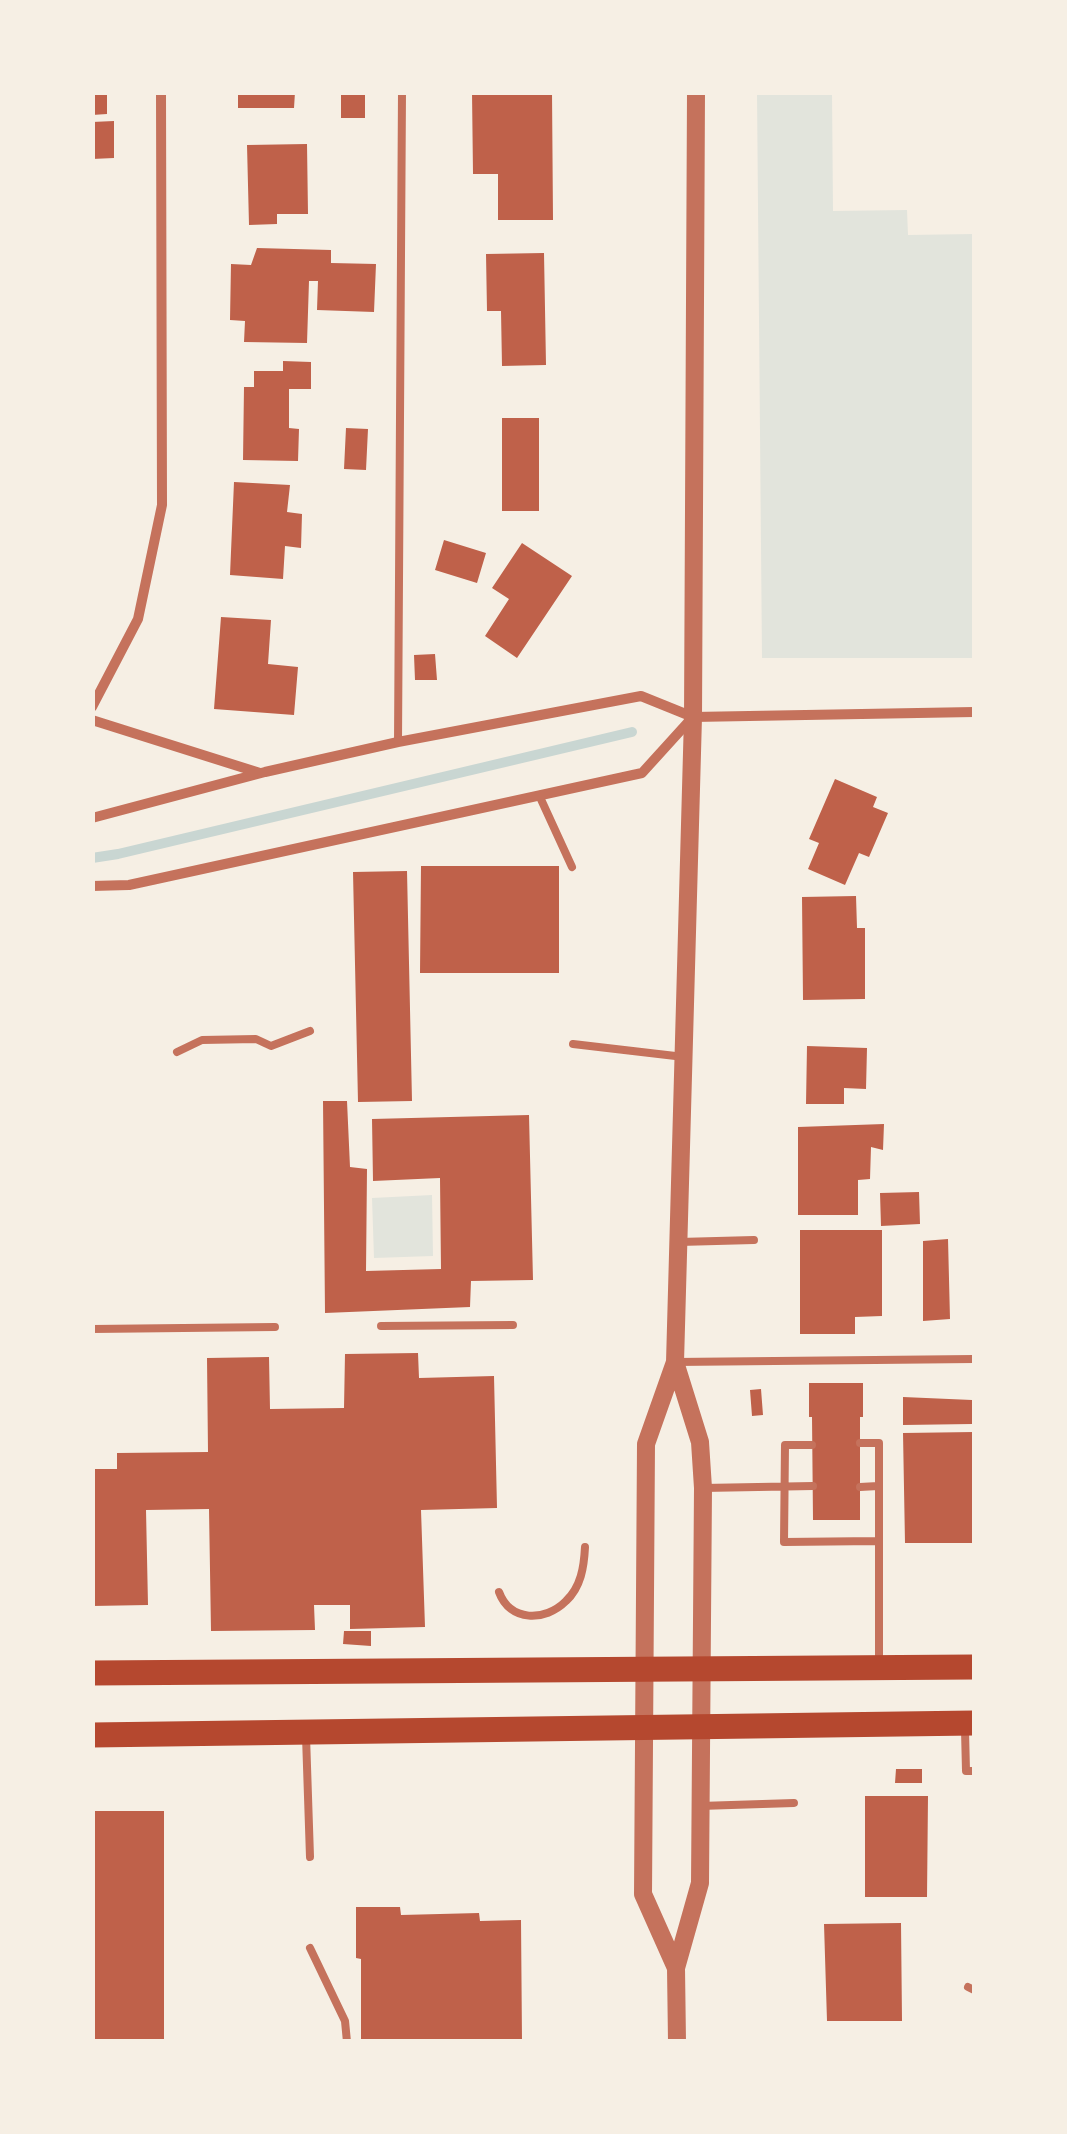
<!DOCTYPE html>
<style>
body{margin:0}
#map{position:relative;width:1067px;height:2134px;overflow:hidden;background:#f6efe4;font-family:Mulish,sans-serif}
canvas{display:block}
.frame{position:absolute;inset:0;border:95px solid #f6efe4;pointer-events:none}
</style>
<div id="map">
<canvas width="1067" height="2134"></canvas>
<div class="frame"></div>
</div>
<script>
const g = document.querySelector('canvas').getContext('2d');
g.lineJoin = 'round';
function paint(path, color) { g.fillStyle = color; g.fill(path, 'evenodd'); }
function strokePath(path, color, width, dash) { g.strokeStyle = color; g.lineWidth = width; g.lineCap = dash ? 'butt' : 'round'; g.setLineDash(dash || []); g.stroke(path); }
paint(new Path2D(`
 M757,93H832L833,211L907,210L908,235L974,234V658H762Z
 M432,1195L433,1256L374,1258L372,1198Z`), '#e2e4dc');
strokePath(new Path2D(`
 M92,858L118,854L632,732`), '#c9d6d2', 10);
paint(new Path2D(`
 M92,92H107V114L92,115Z
 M238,92H295L294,108H238Z
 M341,92H365V118H341Z
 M472,92H552L553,220H498V174H473Z
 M114,121V158L92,159V122Z
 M307,144L308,214H277V224L249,225L247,145Z
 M257,248L331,250V263L376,264L374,312L317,310L318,281H309L307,343L244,342L245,321L230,320L231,264L251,265Z
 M544,253L546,365L502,366L501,311H487L486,254Z
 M283,361L311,362V389H289V428L299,429L298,461L243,460L244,387H254V371H283Z
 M502,418H539V511H502Z
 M346,428L368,429L366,470L344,469Z
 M234,482L290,485L287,512L302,514L301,548L285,546L283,579L230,575Z
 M444,540L486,553L477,583L435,570Z
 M522,543L572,576L517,658L485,636L509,599L492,588Z
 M221,617L271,620L268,664L298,667L294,715L214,709Z
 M435,654L437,680H415L414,655Z
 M835,779L877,797L873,807L888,813L869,857L859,853L845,885L808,869L819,843L809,839Z
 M421,866H559V973H420Z
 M407,871L412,1101L358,1102L353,872Z
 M856,896L857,928H865V999L803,1000L802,897Z
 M807,1046L867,1048L866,1089L844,1088V1104H806Z
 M323,1101H347L350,1167L367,1169L366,1271L441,1269L440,1178L373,1181L372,1119L529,1115L533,1280L471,1281L470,1307L325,1313Z
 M884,1124L883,1150L871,1147L870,1179L858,1180V1215H798V1127Z
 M919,1192L920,1224L881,1226L880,1193Z
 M800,1230H882V1316L855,1317V1334H800Z
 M948,1239L950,1319L923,1321V1241Z
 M418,1353L419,1378L494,1376L497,1508L421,1510L425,1627L350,1629V1605H314L315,1630L211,1631L209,1509L146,1510L148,1605L92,1606V1469H117V1453L208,1452L207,1358L269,1357L270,1409L344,1408L345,1354Z
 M809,1383H863V1417H860V1520H813L812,1417H809Z
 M761,1389L763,1415L752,1416L750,1390Z
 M903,1397L972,1400V1424L903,1425Z
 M974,1432V1543H905L903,1433Z
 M344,1631H371V1646L343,1644Z
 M896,1769H922V1783H895Z
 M865,1796H928L927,1897H865Z
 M92,1811H164V2042H92Z
 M356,1907H400L401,1915L479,1913L480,1921L521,1920L522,2042H361V1959L356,1958Z
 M901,1923L902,2021H827L824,1924Z`), '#bf614a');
strokePath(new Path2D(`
 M398,742L402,92
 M539,795L572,867
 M573,1044L684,1057
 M177,1052L202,1040L256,1039L271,1046L310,1031
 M679,1242L754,1240
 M381,1326L513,1325
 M92,1329L275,1327
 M675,1362L974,1359
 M860,1443H879V1663
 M812,1445H785L784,1542L877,1541
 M860,1487L878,1486
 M703,1488L813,1486
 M499,1592C510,1622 545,1622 566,1601C581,1587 584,1567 585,1547
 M965,1730L966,1771H974
 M306,1736L310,1857
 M700,1806L794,1803
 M310,1948L345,2021L347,2042
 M968,1987L974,1990`), '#c5725c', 8);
strokePath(new Path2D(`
 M92,707L138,619L162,505L161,92
 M92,720L260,773
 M92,818L265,772L398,742L641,696L693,717L974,712
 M92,886L129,885L642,773L691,719`), '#c5725c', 10);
strokePath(new Path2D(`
 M675,1362L700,1442L703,1488L700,1883L676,1968L677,2042
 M676,1968L643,1894L646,1444L675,1362L693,717L696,92`), '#c5725c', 18);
strokePath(new Path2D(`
 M92,1673L974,1667
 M92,1735L974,1723`), '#b5482f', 25);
</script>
